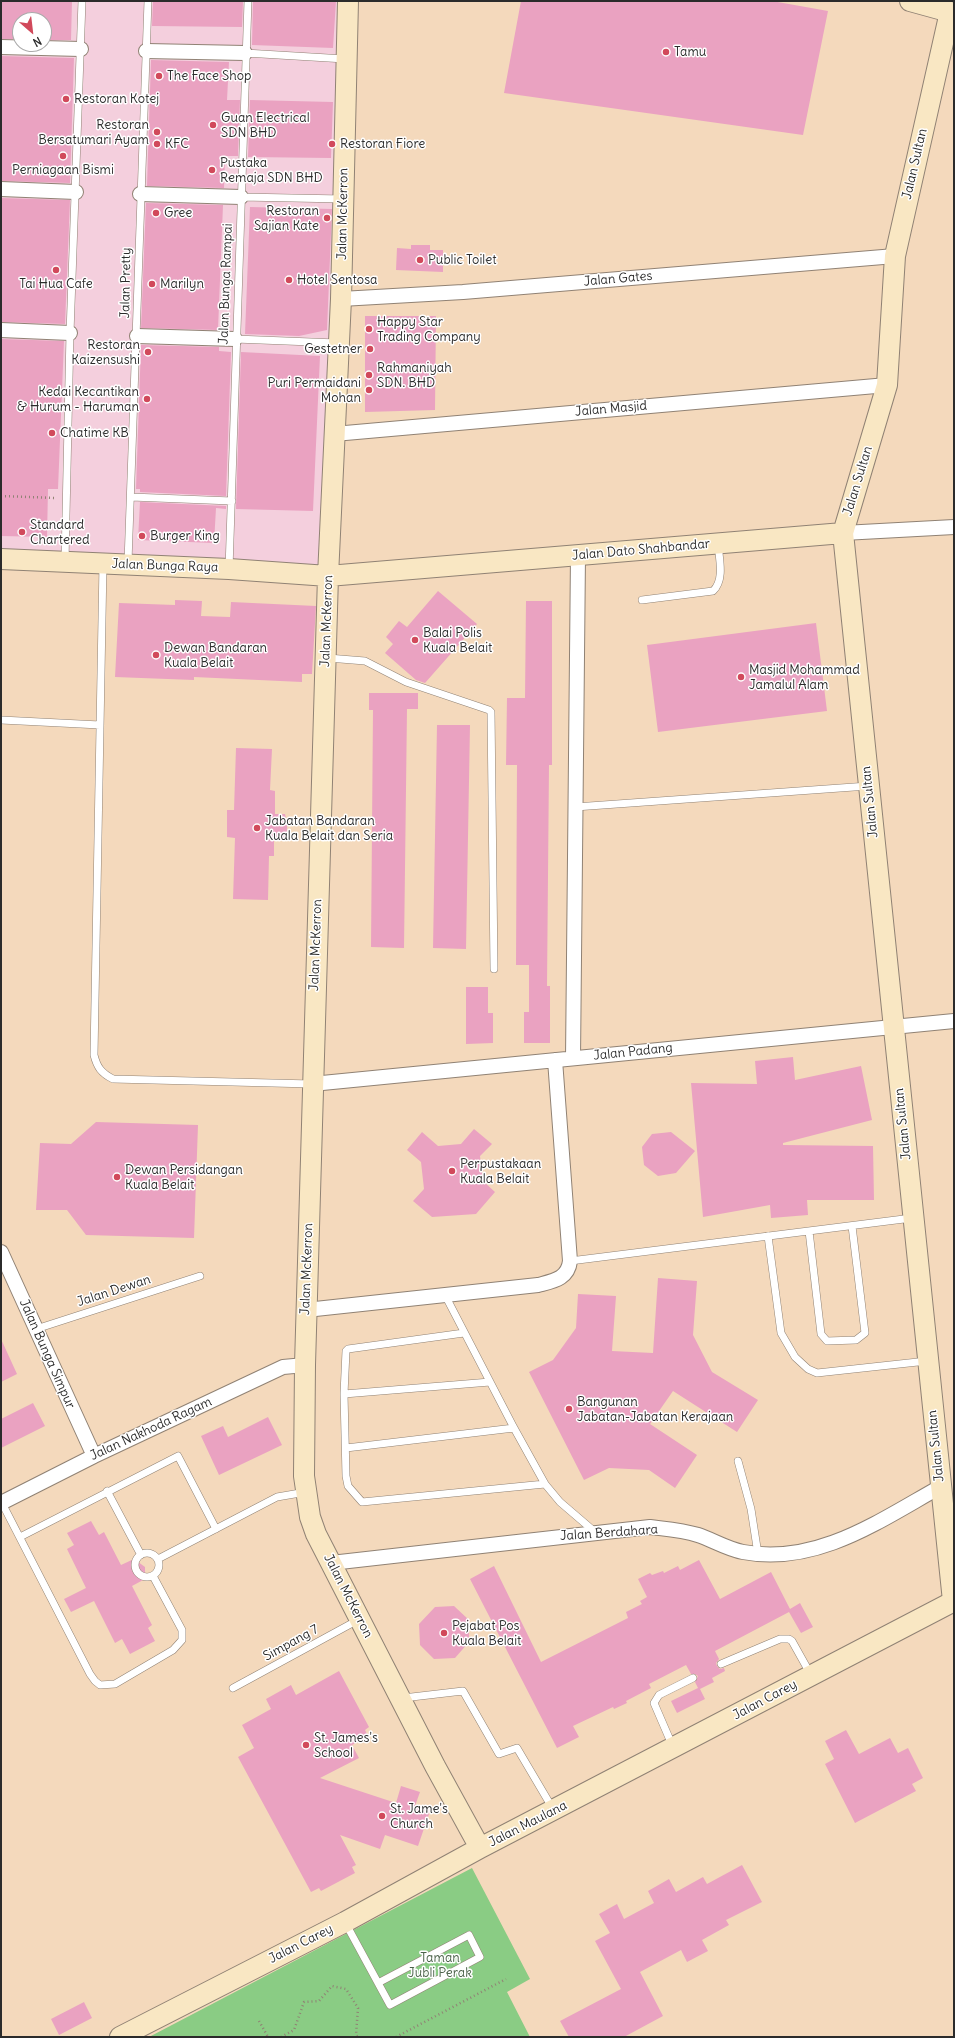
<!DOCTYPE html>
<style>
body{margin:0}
#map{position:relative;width:955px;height:2038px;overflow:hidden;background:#f4d9bc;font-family:Delius,sans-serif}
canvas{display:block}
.frame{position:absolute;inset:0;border:2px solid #2b2b2b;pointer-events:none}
.north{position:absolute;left:12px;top:12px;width:40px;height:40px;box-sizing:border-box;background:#fff;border:1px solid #aaa;border-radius:50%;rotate:152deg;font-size:11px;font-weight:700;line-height:16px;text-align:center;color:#2b2b2b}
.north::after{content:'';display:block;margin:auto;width:14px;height:18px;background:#d1495b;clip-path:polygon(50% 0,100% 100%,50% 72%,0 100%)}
</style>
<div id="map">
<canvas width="955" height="2038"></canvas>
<div class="frame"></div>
<div class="north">N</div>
</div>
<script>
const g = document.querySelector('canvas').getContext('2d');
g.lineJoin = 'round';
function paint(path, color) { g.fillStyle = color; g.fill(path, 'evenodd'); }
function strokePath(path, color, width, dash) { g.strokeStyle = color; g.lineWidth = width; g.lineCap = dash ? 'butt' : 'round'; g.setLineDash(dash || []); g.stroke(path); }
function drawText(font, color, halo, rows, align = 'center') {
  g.font = font + ' Delius,sans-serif'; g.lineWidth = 3; g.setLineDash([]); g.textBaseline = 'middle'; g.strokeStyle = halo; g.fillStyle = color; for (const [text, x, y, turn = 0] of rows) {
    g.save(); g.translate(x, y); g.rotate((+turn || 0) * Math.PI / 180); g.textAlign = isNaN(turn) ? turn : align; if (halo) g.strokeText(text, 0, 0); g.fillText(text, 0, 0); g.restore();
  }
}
paint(new Path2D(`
 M1,1H348L328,576L1,561ZM20,20H44V44H20Z`), '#f4cfdd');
paint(new Path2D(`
 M472,1868L530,1979L507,1992L530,2037H149Z`), '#8acc84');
paint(new Path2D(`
 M1,1H72L71,40H44V20H20V39H1Z
 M153,1H243L242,27L152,26Z
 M253,1H336L333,48L252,45Z
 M521,1H772L828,11L803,135L504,93Z
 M1,56L74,58L70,183L1,181Z
 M151,60L229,62L227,100H240L238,156H225L224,188L147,186Z
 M250,100L333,102L331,158L248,157Z
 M1,198L70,200L65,324L1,322Z
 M146,203L223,205L218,330L141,328Z
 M250,207L332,209L327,330L299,336L245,334Z
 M411,245H430V250H443V272L396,270L397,248L411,249Z
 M365,316H436L435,410L365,412Z
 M1,339L64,341L58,489H48L47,537L1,536Z
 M141,345L219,347V351L231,352L226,496L140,492V489H136Z
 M241,352L320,356L313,511L236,509Z
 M140,502L226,506V509L216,508L214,543L138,540Z
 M438,591L477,624L425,683L416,680L385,653L393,644L386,637L399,621L407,627Z
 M175,600L202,601L201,616L230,617L231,602L316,606L312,674H302V682L194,677V680L115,677L119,603L175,605Z
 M526,601H552V765H549L547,986H550V1043H524V1012H529V965H516L517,765H506L507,698H525Z
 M816,623L827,711L658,732L647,645Z
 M369,693H418V709H407L404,948L371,947L373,710H369Z
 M437,725H470L466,949L433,948Z
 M236,748L272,749L270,790L275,791V814H285L287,824V832L283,839L274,838V856H269L268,900L233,899L235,838L227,837V810H234Z
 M466,987H488V1013H493V1043L466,1044Z
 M793,1057L795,1080L861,1066L872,1120L783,1143V1145L873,1146L874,1200H807L808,1215L771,1218L770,1205L703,1217L691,1083L757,1084L755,1061Z
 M96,1122L198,1125L194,1238L86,1235L67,1210H36L40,1143L71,1144Z
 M474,1129L492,1144L480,1156L483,1181L495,1192L476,1214L432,1217L413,1201L424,1189L421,1162L407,1150L422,1132L438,1146L461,1144Z
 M671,1132L695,1151L676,1173L658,1176L644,1165L642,1147L652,1134Z
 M658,1278L697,1281L693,1335L712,1372L758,1400L737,1432L673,1391L650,1424L697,1455L675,1488L649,1470L609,1468L584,1480L529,1372L553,1360L576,1328L578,1294L616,1296L612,1351L653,1353Z
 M1,1339L17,1374L1,1382Z
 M33,1403L45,1426L1,1448V1419Z
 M268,1417L282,1445L219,1475L201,1436L223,1426L228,1437Z
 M91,1521L99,1535L104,1532L121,1565L134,1559L145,1567V1579L132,1586L152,1625L148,1628L155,1641L130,1654L122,1639L115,1643L94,1601L71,1612L64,1599L86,1588L67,1549L74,1545L67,1533Z
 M699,1560L720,1599L771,1572L790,1609L800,1603L813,1627L801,1633L789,1612L715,1651L719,1659L716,1663L717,1666L720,1669L724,1668L725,1671L712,1678L714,1682L700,1689L705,1699L677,1713L671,1701L698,1688L695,1682L698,1676L695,1674H691L686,1665L649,1684L651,1688L626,1701L627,1703L614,1709L613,1707L573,1726L579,1737L557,1748L470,1579L494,1566L541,1662L628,1618L626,1612L642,1604L640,1601L647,1597L638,1579L650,1573L652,1575L663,1571L664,1573L678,1566L680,1570Z
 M454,1606L469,1620V1642L455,1658L434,1659L420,1645L419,1624L435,1607Z
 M339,1671L369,1727L365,1730L368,1736L352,1745L359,1758L320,1778L396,1803L401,1786L420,1792L415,1806L430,1811L418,1846L385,1835L380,1849L340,1835L356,1865L352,1867L355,1873L321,1891L319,1888L311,1892L238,1757L254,1748L242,1725L271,1709L266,1699L291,1685L296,1695Z
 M846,1730L859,1754L890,1738L898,1753L908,1748L923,1778L912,1784L916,1791L855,1823L825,1764L834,1759L825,1741Z
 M742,1865L762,1902L726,1920L729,1925L702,1940L708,1951L687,1962L681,1950L640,1972L663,2016L624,2037H569L560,2021L621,1989L595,1941L610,1933L599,1914L617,1904L624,1919L654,1903L648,1891L669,1879L676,1892L703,1877L707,1884Z
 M84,2002L92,2018L59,2035L51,2019Z`), '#eaa2c1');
const lane = new Path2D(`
 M245,53L345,59
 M241,197L343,199
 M235,339L337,343
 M131,497L232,501
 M65,561L70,333L82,1
 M128,562L148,1
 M103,564L94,1055C97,1067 101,1073 113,1079L312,1084
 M229,569L248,1
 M642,600L713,591C725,580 719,558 718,544
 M328,658L365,661L406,682L489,710L491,712L494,969
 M1,720L100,725
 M575,807L868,786
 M809,1231L821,1334L827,1341L856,1340L865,1333L852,1226
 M768,1236L781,1333L795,1357L808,1369L817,1373L927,1361
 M570,1261L912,1218
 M445,1295L514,1428L545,1484L560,1502L595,1532
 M36,1329L200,1276
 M464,1333L348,1349L346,1351L344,1394L346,1476L348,1486L362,1502L545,1484
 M344,1394L490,1382
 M346,1448L514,1428
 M738,1461L751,1509L758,1554
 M107,1491L141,1555
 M2,1503L90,1674L95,1681L100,1685L115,1684L173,1650L182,1640V1630L153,1576
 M20,1537L178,1456L216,1529
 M135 1565a12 12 0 1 1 24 0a12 12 0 1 1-24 0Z
 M158,1559L277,1497L306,1492
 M721,1664L780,1639H789L792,1641L811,1675
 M233,1688L358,1620
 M403,1698L463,1691L499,1754L517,1748L553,1809
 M673,1747L654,1703L659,1695L693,1678
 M346,1924L390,2005L480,1957L469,1935L378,1983`);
const street = new Path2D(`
 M1,47L81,49
 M146,51L245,53
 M1,189L76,192
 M140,194L241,197
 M341,299L463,292L895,256
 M1,330L70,333
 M137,336L235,339
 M334,434L887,385
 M843,533L954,527
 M573,1058L578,555
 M312,1084L954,1021
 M1,1252L94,1456
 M306,1310L538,1285C553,1281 568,1279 570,1261L555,1060
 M1,1503L94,1456L283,1367L305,1365
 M331,1563L650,1527C666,1529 682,1530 698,1535C713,1540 727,1549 743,1552C816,1566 879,1521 940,1487`);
const secondary = new Path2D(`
 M348,1L341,299L328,576L305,1365L304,1476L310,1517L316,1534L435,1766L480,1848
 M910,1L950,12L895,256L887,385L843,533L953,1601
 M1,559L229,569L328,576L843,533
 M120,2037L345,1922L480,1848L954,1601`);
strokePath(lane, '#908274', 8);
strokePath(street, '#908274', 16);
strokePath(secondary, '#908274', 22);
strokePath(new Path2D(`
 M1,496L56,498
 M259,2021L268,2037
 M281,2037L294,2030L304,2002L319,2001L332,1986L346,1989L358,2008L356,2035L358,2037
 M396,2037L506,1979`), '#908274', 2.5, [1, 3]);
strokePath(lane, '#fff', 7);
strokePath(street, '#fff', 14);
strokePath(secondary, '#f9e7c3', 20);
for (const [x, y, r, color] of [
 [666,52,4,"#d1495b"],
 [159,76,4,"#d1495b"],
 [66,99,4,"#d1495b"],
 [213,125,4,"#d1495b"],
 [157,132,4,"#d1495b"],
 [157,144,4,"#d1495b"],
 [332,144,4,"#d1495b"],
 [63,156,4,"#d1495b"],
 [212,170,4,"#d1495b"],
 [156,213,4,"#d1495b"],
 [327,218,4,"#d1495b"],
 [420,260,4,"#d1495b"],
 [56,270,4,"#d1495b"],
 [289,280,4,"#d1495b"],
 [152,284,4,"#d1495b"],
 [369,329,4,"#d1495b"],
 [370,349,4,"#d1495b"],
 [148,352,4,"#d1495b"],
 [369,375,4,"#d1495b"],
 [369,390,4,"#d1495b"],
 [147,399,4,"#d1495b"],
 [52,433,4,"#d1495b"],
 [22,532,4,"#d1495b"],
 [142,536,4,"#d1495b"],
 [415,640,4,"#d1495b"],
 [156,655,4,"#d1495b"],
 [741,677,4,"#d1495b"],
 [257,828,4,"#d1495b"],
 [452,1171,4,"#d1495b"],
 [117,1177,4,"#d1495b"],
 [569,1409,4,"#d1495b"],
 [444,1633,4,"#d1495b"],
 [306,1745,4,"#d1495b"],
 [382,1816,4,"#d1495b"]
]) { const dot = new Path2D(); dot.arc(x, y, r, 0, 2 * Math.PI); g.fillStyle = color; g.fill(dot); strokePath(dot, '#fff', 1.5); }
drawText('13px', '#2b2b2b', '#fff', [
 ["Tamu",674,52],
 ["The Face Shop",167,76],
 ["Restoran Kotej",74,99],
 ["Guan Electrical",221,118],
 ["SDN BHD",221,133],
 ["Restoran",149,125,"right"],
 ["Bersatumari Ayam",149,140,"right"],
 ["KFC",165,144],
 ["Restoran Fiore",340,144],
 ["Pustaka",220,163],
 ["Remaja SDN BHD",220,178],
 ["Perniagaan Bismi",63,170,"center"],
 ["Restoran",319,211,"right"],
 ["Sajian Kate",319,226,"right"],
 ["Gree",164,213],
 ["Public Toilet",428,260],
 ["Hotel Sentosa",297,280],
 ["Tai Hua Cafe",56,284,"center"],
 ["Marilyn",160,284],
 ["Happy Star",377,322],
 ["Trading Company",377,337],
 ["Restoran",140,345,"right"],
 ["Kaizensushi",140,360,"right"],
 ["Gestetner",362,349,"right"],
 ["Rahmaniyah",377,368],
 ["SDN. BHD",377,383],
 ["Puri Permaidani",361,383,"right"],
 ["Mohan",361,398,"right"],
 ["Kedai Kecantikan",139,392,"right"],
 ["& Hurum - Haruman",139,407,"right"],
 ["Chatime KB",60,433],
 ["Standard",30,525],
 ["Chartered",30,540],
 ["Burger King",150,536],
 ["Balai Polis",423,633],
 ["Kuala Belait",423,648],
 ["Dewan Bandaran",164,648],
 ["Kuala Belait",164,663],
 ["Masjid Mohammad",749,670],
 ["Jamalul Alam",749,685],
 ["Jabatan Bandaran",265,821],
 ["Kuala Belait dan Seria",265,836],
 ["Perpustakaan",460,1164],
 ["Kuala Belait",460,1179],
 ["Dewan Persidangan",125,1170],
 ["Kuala Belait",125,1185],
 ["Bangunan",577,1402],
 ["Jabatan-Jabatan Kerajaan",577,1417],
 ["Pejabat Pos",452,1626],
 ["Kuala Belait",452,1641],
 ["St. James's",314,1738],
 ["School",314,1753],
 ["St. Jame's",390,1809],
 ["Church",390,1824]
], 'left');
drawText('13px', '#2b2b2b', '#fff', [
 ["Jalan Sultan",915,164,-77],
 ["Jalan McKerron",343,214,-89],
 ["Jalan Gates",618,279,-5],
 ["Jalan Pretty",126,283,-89],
 ["Jalan Bunga Rampai",226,284,-88],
 ["Jalan Masjid",611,409,-5],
 ["Jalan Sultan",858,481,-73],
 ["Jalan Dato Shahbandar",641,550,-5],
 ["Jalan Bunga Raya",165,566,2],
 ["Jalan McKerron",327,621,-88],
 ["Jalan Sultan",870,802,-96],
 ["Jalan McKerron",316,945,-88],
 ["Jalan Padang",633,1052,-6],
 ["Jalan Sultan",903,1124,-96],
 ["Jalan McKerron",307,1269,-88],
 ["Jalan Dewan",114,1291,-18],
 ["Jalan Bunga Simpur",47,1354,66],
 ["Jalan Nakhoda Ragam",151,1429,-25],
 ["Jalan Sultan",936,1446,-96],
 ["Jalan Berdahara",609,1533,-4],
 ["Jalan McKerron",348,1596,63],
 ["Simpang 7",291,1643,-29],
 ["Jalan Carey",765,1700,-28],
 ["Jalan Maulana",528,1824,-27],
 ["Jalan Carey",301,1944,-27]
]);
drawText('13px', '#4c634a', '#fff', [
 ["Taman",440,1958],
 ["Jubli Perak",440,1973]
]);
</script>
